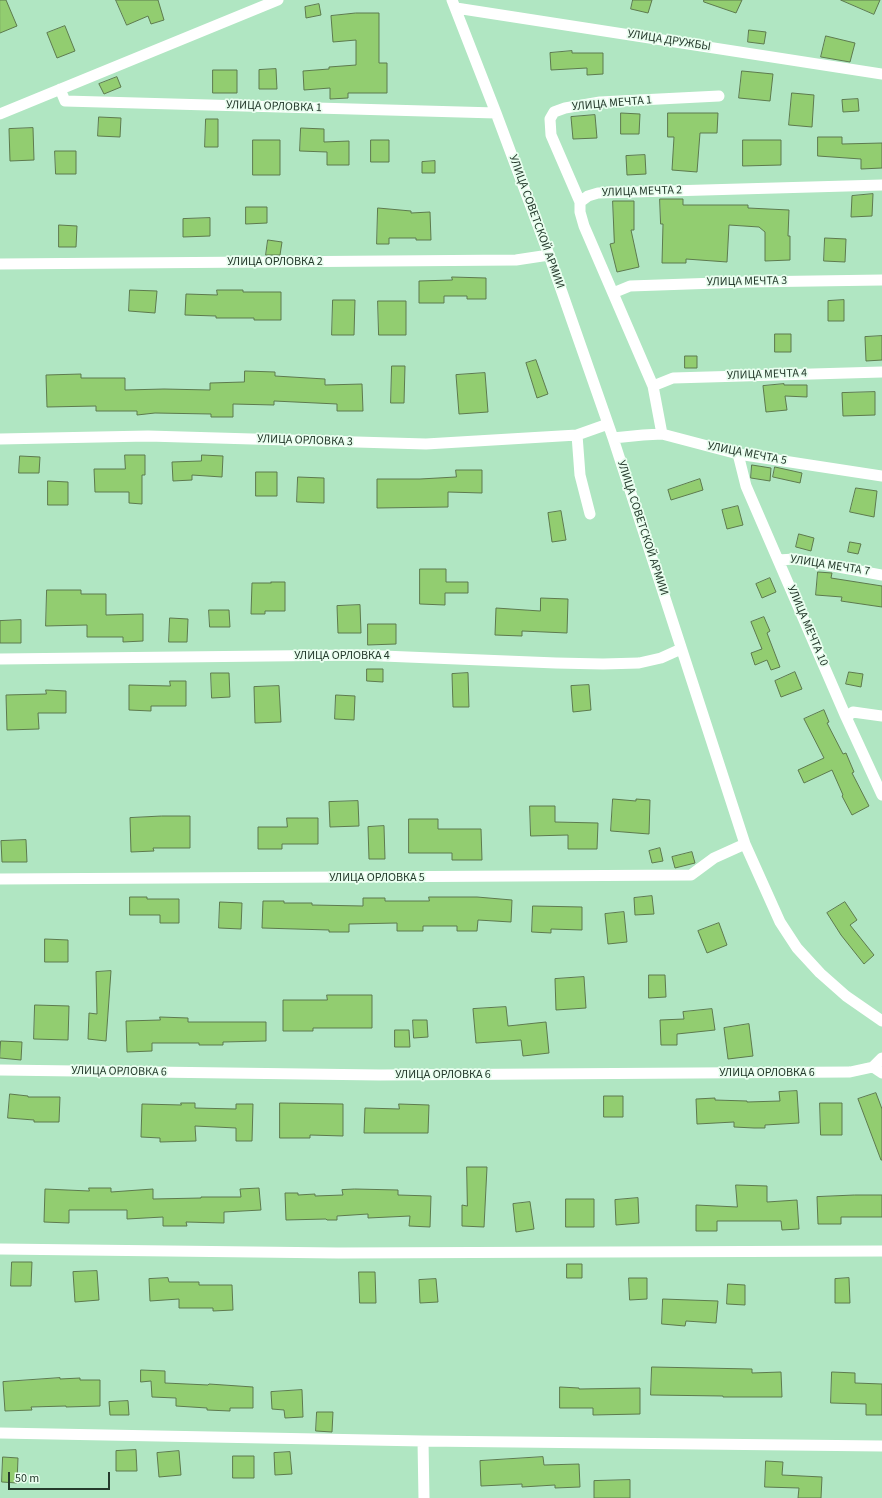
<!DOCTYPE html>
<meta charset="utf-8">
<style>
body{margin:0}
#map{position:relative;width:882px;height:1498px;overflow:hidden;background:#b0e6c2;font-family:"Source Sans 3",sans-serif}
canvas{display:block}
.scale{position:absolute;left:8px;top:1472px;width:102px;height:18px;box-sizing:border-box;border:2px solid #253a2c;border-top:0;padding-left:5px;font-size:12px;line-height:14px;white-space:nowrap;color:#253a2c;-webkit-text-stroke:3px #e9feef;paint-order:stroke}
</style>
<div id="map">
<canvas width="882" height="1498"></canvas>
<div class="scale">50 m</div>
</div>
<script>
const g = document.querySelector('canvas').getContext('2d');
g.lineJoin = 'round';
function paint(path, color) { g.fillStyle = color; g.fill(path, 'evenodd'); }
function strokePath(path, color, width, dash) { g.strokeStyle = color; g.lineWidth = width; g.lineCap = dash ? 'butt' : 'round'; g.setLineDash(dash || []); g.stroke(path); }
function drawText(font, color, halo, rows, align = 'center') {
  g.font = font + ' "Source Sans 3",sans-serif'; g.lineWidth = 3.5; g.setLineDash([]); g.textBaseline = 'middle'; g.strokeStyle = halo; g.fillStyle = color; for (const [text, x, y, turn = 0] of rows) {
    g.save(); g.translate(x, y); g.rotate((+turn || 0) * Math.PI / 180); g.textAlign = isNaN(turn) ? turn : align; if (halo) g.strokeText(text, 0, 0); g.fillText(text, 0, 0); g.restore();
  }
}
const building = new Path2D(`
 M0,0H6L17,26L0,33Z
 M116,0H158L164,20L151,24L148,16L127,25Z
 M633,0H652L648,13L631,9Z
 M704,0H742L736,13L704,2Z
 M841,0H880L874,14Z
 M319,4L321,15L306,18L305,7Z
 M356,13H379V63H387V93H348V98L330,99V88L304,90L303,71L329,69V67L356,65V40L333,42L331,16Z
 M65,26L75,51L57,58L47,33Z
 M749,30L766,32L764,44L748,42Z
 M826,36L855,43L850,62L821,57Z
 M572,51V53H603V74L587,75V68L551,70L550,53Z
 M276,69L277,89H259V70Z
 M213,70H237V93H213Z
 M742,71L773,74L770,101L739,98Z
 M117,77L121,87L104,94L99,84Z
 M792,93L814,95L812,127L789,125Z
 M858,99L859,111L843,112L842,100Z
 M621,113L640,114L639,134H621Z
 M668,113H718L717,133H700L697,172L672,170L674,137H668Z
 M595,115L597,138L573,139L571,117Z
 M99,117L121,118L120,137L98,136Z
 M206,119H218V147H205Z
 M33,128L34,160L10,161L9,129Z
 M301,128L324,129V142L349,141V165H327V152L300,151Z
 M818,137H842V144L882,143V168L861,169V159L818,156Z
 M253,140H280V175H253Z
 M371,140H389V162H371Z
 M743,140H781V165L743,166Z
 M55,151H76V174H56Z
 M645,155L646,174L627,175L626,156Z
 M435,161V173H422V162Z
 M873,194L872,216L851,217L852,196Z
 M660,199H683V205H748V208L789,210L788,236H790V260L765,261V232L759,227L729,225L727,262L686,259V263H662L663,224H661Z
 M613,201H634V230H631L639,267L617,272L610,244L614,243Z
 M246,207H267V223L246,224Z
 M378,208L411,211V213L430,212L431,240H416V238H389V244H377Z
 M210,218V236L183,237V219Z
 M59,225L77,226L76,247H59Z
 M825,238L846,239L845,262L824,261Z
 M268,240L282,242L280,255H266Z
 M452,277L486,278V299H467V296H444V303H419V281L452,280Z
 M130,290L157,291L155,313L129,311Z
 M217,290H243V292H281V320H254V318H216V316L185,315L186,294L217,295Z
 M333,300H355L354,335H332Z
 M844,300V321H828V301Z
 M378,301H406V335H379Z
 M775,334H791V352H775Z
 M882,336V360L866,361L865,337Z
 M685,356H697V368H685Z
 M536,360L548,394L537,398L526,363Z
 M392,366H405L404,403H391Z
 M245,371L275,372V376L325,379V385L362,384L363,411H337V404L274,401V405L233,404V417H211V414L155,413L137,415V411H96V406L47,407L46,375L81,374V378H125V390L164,389L210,390V383L244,382Z
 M485,373L488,412L459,414L456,375Z
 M784,384V385H807V397L785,396L787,410L766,412L763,386Z
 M875,392V415L843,416L842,393Z
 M125,455H145V475H142V504L129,503V492H95L94,469H125Z
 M202,455L223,456L222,477L192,475V480L173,481L172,462L201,461Z
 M20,456L40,457L39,473H19Z
 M752,465L771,468L770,481L751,478Z
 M775,467L802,473L800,483L773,477Z
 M456,470H482V493L448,492V507L377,508V479H420L456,477Z
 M256,472H277V496H256Z
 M298,477L324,478V503L297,502Z
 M700,479L703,490L671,500L668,490Z
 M48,481L68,482V505H48Z
 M856,488L877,491L874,517L850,512Z
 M738,506L743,525L727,529L722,510Z
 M561,511L566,540L552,542L548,513Z
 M799,534L814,538L811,551L796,547Z
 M850,542L861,544L858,554L848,552Z
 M420,569H446V582H468V593H445V605L420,604Z
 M818,572L832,573L831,578L882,586V607L841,601L842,597L816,595Z
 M770,578L776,592L762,598L756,584Z
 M271,582H285V611H265V614H251L252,583H271Z
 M47,590H81V594H106V615L143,614V641L123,642V637H87V625L46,626Z
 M541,598L568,599L567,633L522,631V636L495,635L496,608L540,611Z
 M360,605L361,633H338L337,606Z
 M209,610H229L230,627H210Z
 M764,617L770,631L767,633L780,667L771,670L767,660L755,665L751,653L762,649L751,622Z
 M170,618L188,619L187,642H169Z
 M21,620V643H0V621Z
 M368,624H396V644L368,645Z
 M367,669H383V682L367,681Z
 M795,672L802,689L781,697L775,681Z
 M849,672L863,674L861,687L846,684Z
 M211,673H229L230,697L212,698Z
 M468,673L469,707H453L452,674Z
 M170,681H186V706H151V711L129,710V685L170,686Z
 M589,685L591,710L573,712L571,686Z
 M279,686L281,722L255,723L254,687Z
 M46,690L66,691V713H38L39,729L7,730L6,695L46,694Z
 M336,695L355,696L354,720L335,719Z
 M824,710L829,722L827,723L843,754L846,753L854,772L852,773L869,806L852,815L842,796L843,795L832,770L804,783L798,770L824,758L804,719Z
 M613,799L636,801V799L650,800L649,834L611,831Z
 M358,801L359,826L330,827L329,802Z
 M530,806H555V822L598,823L597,849H568V835L531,836Z
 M162,816H190V848H153L154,851L131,852L130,818Z
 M287,818H318V844H282V849H258V827H287Z
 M409,819H438V829H481L482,860H452V853H409Z
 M384,826L385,859H369L368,827Z
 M26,840L27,862H2L1,841Z
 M660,848L663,861L652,863L649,851Z
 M692,852L695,863L675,868L672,857Z
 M652,896L654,914L635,915L634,898Z
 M130,897H147V899H179V923H160V915H130Z
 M429,897H477L512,900L511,922L478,920L477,931H457V926H423V931H397V923L349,924V932H329V930L262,928L263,901H284V903H312V905L363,906V898H385V901H429Z
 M220,902L242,903L241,929L219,928Z
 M845,902L857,920L850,925L874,955L864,964L841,935L827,913Z
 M533,906L582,907V930L551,929V933L532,932Z
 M624,912L627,942L608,944L605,914Z
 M719,923L727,945L707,953L698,931Z
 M45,939L68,940V962H45Z
 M111,971L106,1041L88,1039L89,1013L97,1014L96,972Z
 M649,975H665L666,997L649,998Z
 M584,977L586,1008L556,1010L555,979Z
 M327,995H372V1028H313V1031H283V1000H327Z
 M35,1005L69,1006L68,1040L34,1039Z
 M506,1007L508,1026L546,1022L549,1053L523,1056L521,1040L476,1043L473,1009Z
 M712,1009L715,1030L677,1034V1045H661L660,1020L684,1019L683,1012Z
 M160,1017L188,1018V1022H266V1041L223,1042V1045H199V1043H152V1051L127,1052L126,1021L160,1020Z
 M413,1020H427L428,1037L414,1038Z
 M749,1024L753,1056L728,1059L724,1028Z
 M395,1030H409L410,1047H395Z
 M1,1041L22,1042L21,1060L0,1058Z
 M797,1091L799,1123L765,1125V1128H754L734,1127V1122L697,1124L696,1099L715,1098V1100L747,1101V1102L780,1101L779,1092Z
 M876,1093L882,1109V1160H881L858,1099Z
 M10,1094L28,1096V1097H60L59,1122H34V1120L8,1118Z
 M604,1096H623V1117H604Z
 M181,1103H195V1108L236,1109V1104H253L252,1141H236V1128L195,1126L196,1141L160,1142V1138L141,1137L142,1104L181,1105Z
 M280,1103L343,1104V1136L310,1135V1138H280Z
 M820,1103H842V1135H821Z
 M399,1104L429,1105L428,1133H364L365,1108L399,1109Z
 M467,1167H487L484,1227L462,1226V1205L467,1206Z
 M736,1185L767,1186V1202L797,1200L799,1229L782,1230L781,1221H717V1231H696V1205L737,1207Z
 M89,1188H111V1192L153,1189V1199L201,1198V1197H241L240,1189L259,1188L261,1210L224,1212V1223L186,1222L187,1226H163V1217L127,1219V1210H69V1223L44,1222L45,1189L89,1191Z
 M355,1189L398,1190V1195L431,1196L430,1227L409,1226L410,1216L368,1218V1214L337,1216V1220H327L326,1219L286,1220L285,1193H298V1195L315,1194V1196L343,1195L342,1190Z
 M855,1195H882V1217H841V1224H818L817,1197Z
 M638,1198L639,1223L616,1225L615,1200Z
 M566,1199H594V1227H566Z
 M530,1202L534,1229L516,1232L513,1204Z
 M12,1262H32L31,1286H11Z
 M567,1264H582V1278H567Z
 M97,1271L99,1300L75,1302L73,1272Z
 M359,1272H375L376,1303H360Z
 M168,1278L169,1282H199V1285H232L233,1310L213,1311V1308H179V1299L150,1301L149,1279Z
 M629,1278H647V1299L630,1300Z
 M849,1278L850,1303H835V1279Z
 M436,1279L438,1302L420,1303L419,1280Z
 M728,1284L745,1285V1305L727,1304Z
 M663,1299L718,1301L716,1323L686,1321L685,1326L662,1324Z
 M652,1367L752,1369V1373L781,1372L782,1397H723V1396L651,1395Z
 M141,1370L165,1371V1383L208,1385L209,1384L253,1387V1408H230V1411L207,1410V1408L176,1406V1398L152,1397L151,1381L141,1382Z
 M832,1372L855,1373V1383L882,1384V1415H866V1404L831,1403Z
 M60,1378V1379L80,1378V1380H100V1406L66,1407V1406L31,1407L32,1410L5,1411L3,1382Z
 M560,1387L579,1388V1389L640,1388V1414L593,1415V1408H560Z
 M302,1390L303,1417L285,1418L284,1410L272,1409L271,1392Z
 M128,1401L129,1415H110L109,1402Z
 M317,1412H333L332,1432L316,1431Z
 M136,1450L137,1471H116V1451Z
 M179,1451L181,1475L159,1477L157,1453Z
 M290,1452L292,1474L275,1475L274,1453Z
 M233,1456H254V1478H233Z
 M3,1457L18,1458L17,1483L2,1482Z
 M543,1457L544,1465L579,1464L580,1487L555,1488V1485L522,1487V1484L481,1486L480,1461Z
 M766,1461L783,1462L782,1475L822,1477L821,1498H798L799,1488L765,1487Z
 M630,1480V1498H594V1481Z`);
paint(building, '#92cd70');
strokePath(building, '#5d7a4e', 1);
strokePath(new Path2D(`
 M452,0L496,113L549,255L613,438L745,844L780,922L797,948L820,973L846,996L882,1021
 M456,8L882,74
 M60,89L65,101L496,113
 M0,114L278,0
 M580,202L551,135L550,119L554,112L565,108L600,102L719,96
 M0,264L516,260L549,255
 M613,293L630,286L746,282L882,280
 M653,386L673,378L882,372
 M662,434L653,386L584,226L580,212V202L588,196L598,193L882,185
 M577,435L580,475L590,514
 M613,438L643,435L662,434L738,454L882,476
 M0,439L148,436L426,444L577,435L608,424
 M738,454L746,486L846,717L882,795
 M778,560L795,559L882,575
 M0,659L358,655L556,663L603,664L639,663L661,658L681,649
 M846,717L853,712L882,716
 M0,879L691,875L714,858L745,844
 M873,1067L882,1073
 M0,1070L380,1075L850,1072L873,1067L882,1058
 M0,1249L338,1253L882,1251
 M0,1433L423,1441L882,1446
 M423,1441L424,1498`), '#fff', 11);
drawText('12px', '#253a2c', '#e9feef', [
 ["УЛИЦА ДРУЖБЫ",669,41,9],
 ["УЛИЦА МЕЧТА 1",612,104,-5],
 ["УЛИЦА ОРЛОВКА 1",274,107,2],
 ["УЛИЦА МЕЧТА 2",642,192,-2],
 ["УЛИЦА СОВЕТСКОЙ АРМИИ",536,222,70],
 ["УЛИЦА ОРЛОВКА 2",275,262],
 ["УЛИЦА МЕЧТА 3",747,282,-1],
 ["УЛИЦА МЕЧТА 4",767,375,-2],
 ["УЛИЦА ОРЛОВКА 3",305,441,2],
 ["УЛИЦА МЕЧТА 5",747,454,11],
 ["УЛИЦА СОВЕТСКОЙ АРМИИ",642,528,72],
 ["УЛИЦА МЕЧТА 7",830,566,9],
 ["УЛИЦА МЕЧТА 10",807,626,67],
 ["УЛИЦА ОРЛОВКА 4",342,656],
 ["УЛИЦА ОРЛОВКА 5",377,878],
 ["УЛИЦА ОРЛОВКА 6",119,1072,1],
 ["УЛИЦА ОРЛОВКА 6",767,1073],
 ["УЛИЦА ОРЛОВКА 6",443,1075]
]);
</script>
